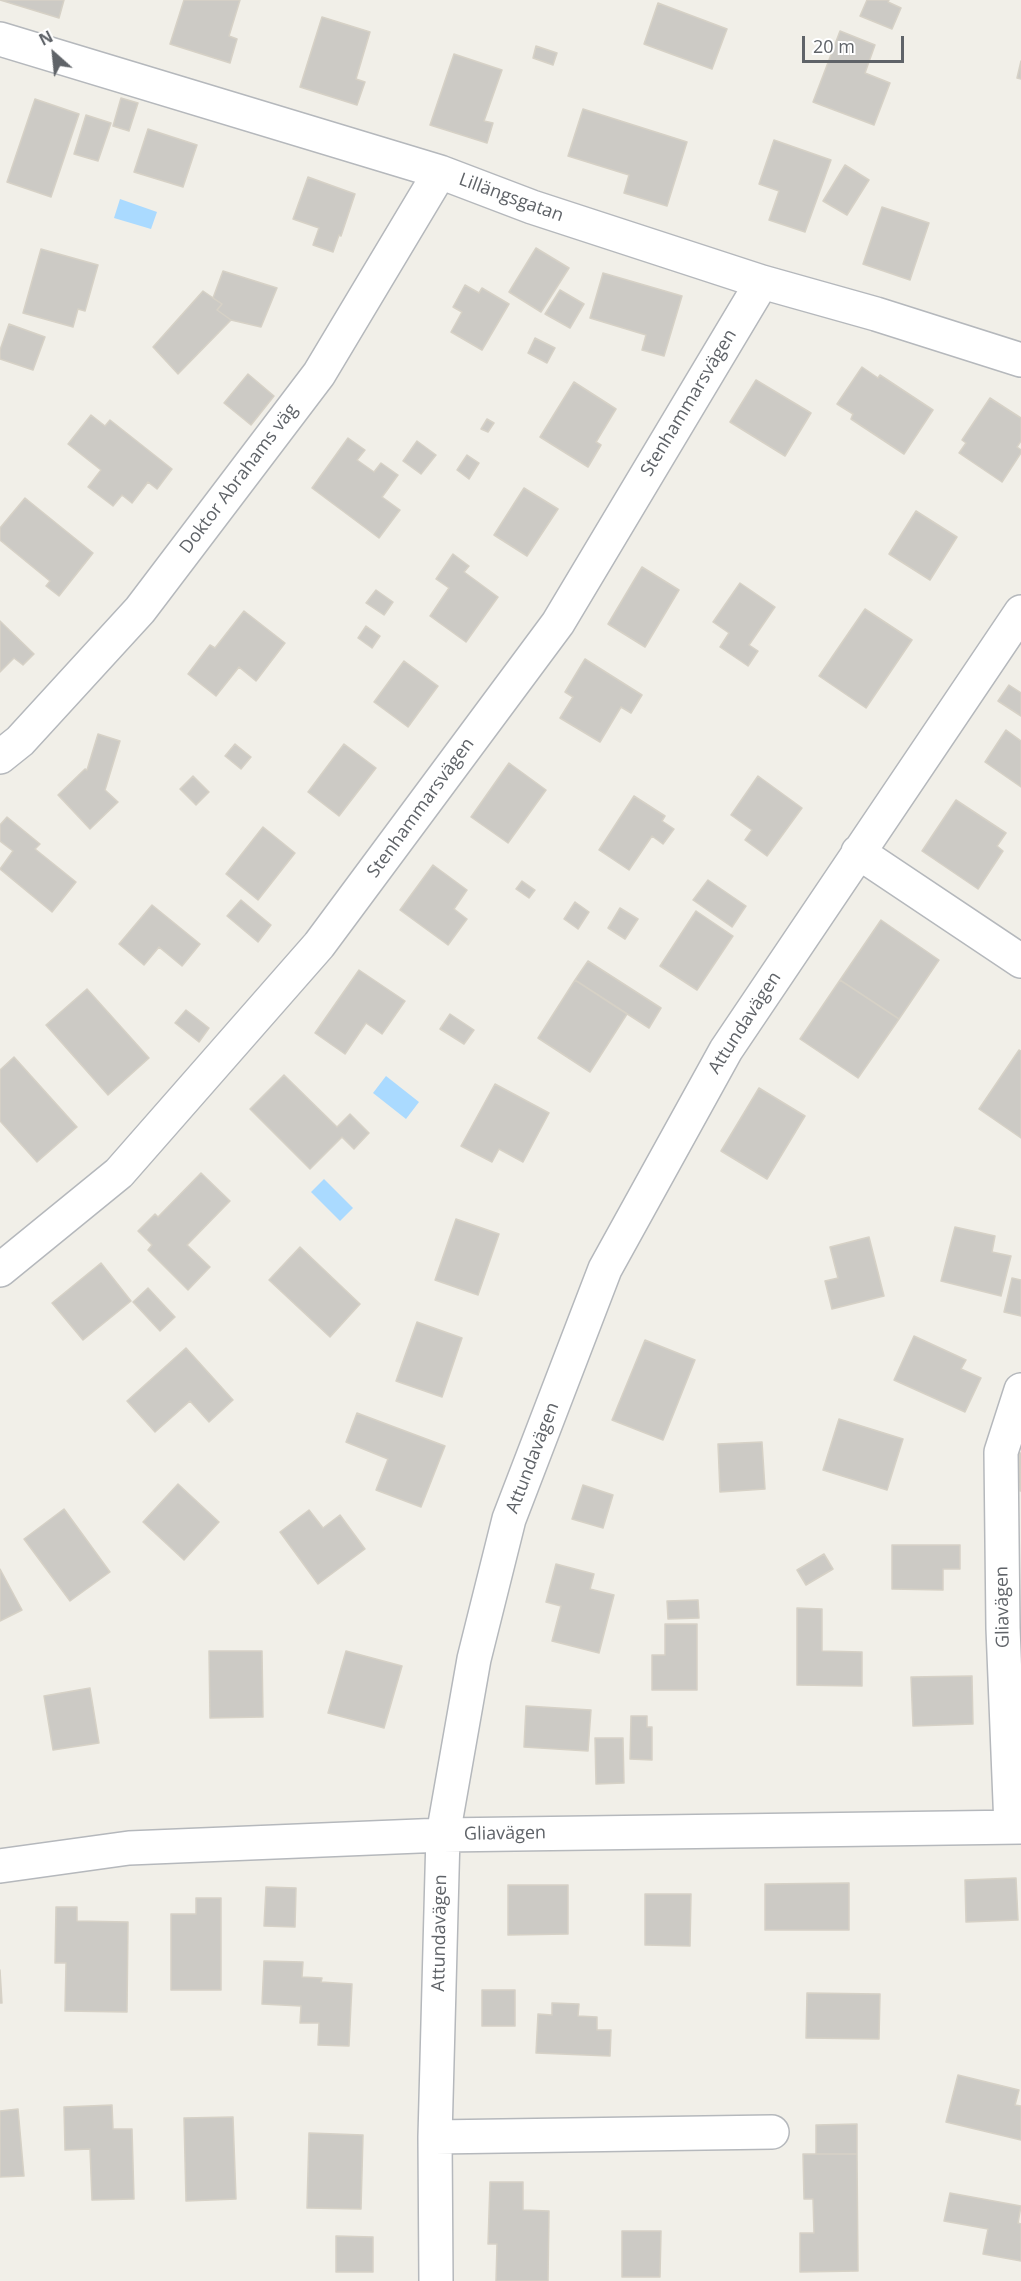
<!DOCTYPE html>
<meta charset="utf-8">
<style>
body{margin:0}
#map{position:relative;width:1021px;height:2281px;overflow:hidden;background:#f1efe8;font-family:"Open Sans",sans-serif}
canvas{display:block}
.north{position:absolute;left:24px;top:24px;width:60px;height:60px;-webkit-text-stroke:4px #fff;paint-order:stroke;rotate:333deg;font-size:16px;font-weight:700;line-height:24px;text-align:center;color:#5f6368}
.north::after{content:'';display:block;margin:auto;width:21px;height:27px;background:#5f6368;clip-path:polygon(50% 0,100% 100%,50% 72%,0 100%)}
.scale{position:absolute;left:802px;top:36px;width:102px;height:27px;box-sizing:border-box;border:3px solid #5f6368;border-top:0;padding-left:8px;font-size:18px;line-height:21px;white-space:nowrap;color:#5f6368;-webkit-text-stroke:4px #fff;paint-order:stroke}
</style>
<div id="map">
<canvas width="1021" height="2281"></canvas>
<div class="north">N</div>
<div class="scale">20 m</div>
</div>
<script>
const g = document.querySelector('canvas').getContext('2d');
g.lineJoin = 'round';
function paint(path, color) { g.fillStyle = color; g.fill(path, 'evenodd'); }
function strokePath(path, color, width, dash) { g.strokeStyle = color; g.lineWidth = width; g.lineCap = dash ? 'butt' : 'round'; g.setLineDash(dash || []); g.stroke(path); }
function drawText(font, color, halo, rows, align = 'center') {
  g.font = font + ' "Open Sans",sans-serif'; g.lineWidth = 5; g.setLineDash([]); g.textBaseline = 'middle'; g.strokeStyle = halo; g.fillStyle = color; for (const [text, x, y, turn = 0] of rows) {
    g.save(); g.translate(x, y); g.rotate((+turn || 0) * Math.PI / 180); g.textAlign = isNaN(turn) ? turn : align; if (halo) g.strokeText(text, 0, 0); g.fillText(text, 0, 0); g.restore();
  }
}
paint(new Path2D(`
 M120,199L157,212L151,229L114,218Z
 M386,1076L419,1102L406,1119L373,1093Z
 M324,1179L353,1208L340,1221L311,1192Z`), '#aadaff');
const building = new Path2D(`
 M0,0H64L59,18Z
 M184,0H240L229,36L237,39L230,63L170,44Z
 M867,0H889L888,2L901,8L892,29L860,16Z
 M658,3L727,29L712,69L644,44Z
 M322,17L370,32L356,79L365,82L357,105L300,87Z
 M840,31L875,45L865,73L890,83L874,125L813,102Z
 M536,46L557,53L553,65L533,58Z
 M454,54L502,70L484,121L493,123L487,143L430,125Z
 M1021,61V79L1017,78Z
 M121,98L138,103L129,131L113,126Z
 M35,99L79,114L51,197L7,182Z
 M583,109L687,142L667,206L624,193L629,175L568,156Z
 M86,115L111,123L98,161L74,154Z
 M148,129L197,145L183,187L134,172Z
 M774,140L831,160L805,232L769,220L779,191L759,184Z
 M845,165L869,180L847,215L823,201Z
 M308,177L355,194L341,236L339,235L333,252L313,245L319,228L293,219Z
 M882,207L929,223L910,280L863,264Z
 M536,248L569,268L541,312L509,292Z
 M41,249L98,265L85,311L78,309L73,327L23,313Z
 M223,271L277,288L261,327L231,320L217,310L222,304L213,298Z
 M603,273L682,296L664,356L642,350L646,335L590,318Z
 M465,285L479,293L482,288L509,304L482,350L451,332L462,312L453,307Z
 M560,290L584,304L570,328L545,314Z
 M203,291L222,304L217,310L231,320L178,374L153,347Z
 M9,324L45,337L33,370L0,359V350Z
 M535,338L555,348L547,363L528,353Z
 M862,367L878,378L880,375L933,410L904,454L851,419L853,414L837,404Z
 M248,374L274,396L251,425L224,403Z
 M756,380L811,413L785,456L730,422Z
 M574,382L616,409L596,442L601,445L588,467L540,437Z
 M990,398L1021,418V441L1017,447L1021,450V453L1002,482L959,453L966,443L962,440Z
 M91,415L105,426L110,420L172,469L157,489L148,482L132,503L122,495L113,506L88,487L101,470L68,444Z
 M487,419L494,423L488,432L481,429Z
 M348,438L365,450L357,460L374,472L381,463L398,475L382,497L400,510L379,538L312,488Z
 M417,441L436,455L421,474L403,461Z
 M467,455L479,463L469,479L457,470Z
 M524,488L558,509L527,556L494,535Z
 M25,498L93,553L59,596L46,586L50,581L0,540V528Z
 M916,511L957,537L930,580L889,554Z
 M453,554L469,566L464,572L498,597L466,642L430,616L449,588L436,579Z
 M642,567L679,590L645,647L608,624Z
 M740,583L775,607L749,645L758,651L748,666L720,647L729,633L713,622Z
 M376,590L393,602L384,615L366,603Z
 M865,609L912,640L866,708L819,676Z
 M244,611L285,643L256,681L239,667L216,696L188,674L210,645L215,648Z
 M0,621L34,654L23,665L14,658L0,672Z
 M366,626L380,636L372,648L358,638Z
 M585,659L642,695L631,713L621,707L600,742L560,718L573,697L565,692Z
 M404,661L438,686L408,727L374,702Z
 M1009,685L1021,693V716L998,701Z
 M1006,730L1021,741V787L985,762Z
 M98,734L120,741L105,790L118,802L90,829L58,795L85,769L87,770Z
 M235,744L251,757L241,769L225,756Z
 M344,744L376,768L339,816L308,792Z
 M509,763L546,790L508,843L471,817Z
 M193,776L209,792L196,805L180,789Z
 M758,776L802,808L767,856L745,840L752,830L731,815Z
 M634,796L665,816L662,821L674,829L663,844L652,836L629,870L599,850Z
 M956,800L1006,833L997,846L1003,851L978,889L922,851Z
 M7,817L40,844L35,849L76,882L52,912L0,869L13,851L0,841V825Z
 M263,827L295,853L258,900L226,874Z
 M433,865L467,890L454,909L467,919L448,945L400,910Z
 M708,880L746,906L732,927L693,900Z
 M522,881L535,890L529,898L516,889Z
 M241,900L271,925L258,942L227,916Z
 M575,902L589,912L578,929L564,919Z
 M152,905L200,944L182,966L159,947L144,965L119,944Z
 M620,908L638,919L625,939L608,928Z
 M696,911L733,936L697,990L660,966Z
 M881,920L939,960L899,1019L840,980Z
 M588,961L661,1008L649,1028L575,980Z
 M359,970L405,1001L382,1034L366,1023L345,1054L315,1033Z
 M575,980L627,1014L590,1072L538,1038Z
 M840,980L899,1019L858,1078L800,1039Z
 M87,989L149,1058L108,1095L46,1025Z
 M186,1010L209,1028L199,1042L175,1023Z
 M450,1014L474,1030L464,1044L440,1029Z
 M1019,1050L1021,1051V1138L979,1109Z
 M14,1057L77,1127L37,1162L0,1121V1070Z
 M284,1075L337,1127L350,1114L369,1133L354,1149L342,1137L310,1169L250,1109Z
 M495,1084L549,1113L523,1162L499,1149L492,1162L461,1146Z
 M759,1088L805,1116L767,1179L721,1151Z
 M201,1173L230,1201L187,1245L210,1267L188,1290L148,1250L152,1245L138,1231L155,1214L158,1217Z
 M456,1219L499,1234L478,1295L435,1280Z
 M955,1227L995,1236L992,1252L1011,1256L1001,1296L941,1281Z
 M869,1237L884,1296L832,1309L825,1281L838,1278L830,1247Z
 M300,1247L360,1304L330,1337L269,1280Z
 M101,1263L131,1301L83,1340L52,1303Z
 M1012,1278L1021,1280V1316L1004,1312Z
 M148,1288L175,1317L160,1331L133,1302Z
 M417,1322L462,1338L442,1397L396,1381Z
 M914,1336L966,1360L961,1369L981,1378L965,1412L894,1380Z
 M645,1340L695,1360L663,1440L612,1420Z
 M186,1348L233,1400L209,1422L190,1401L155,1432L127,1401Z
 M357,1413L445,1446L421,1507L376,1490L388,1459L346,1442Z
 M839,1419L903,1439L887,1490L823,1470Z
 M762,1442L765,1489L720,1492L718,1444Z
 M1019,1453H1021V1491H1020Z
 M178,1484L219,1522L184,1560L143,1522Z
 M583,1485L613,1495L603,1528L572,1519Z
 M64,1509L110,1572L70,1601L24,1539Z
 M309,1510L323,1528L340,1515L365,1549L318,1584L280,1532Z
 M892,1545H960V1569H943V1590L892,1589Z
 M824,1554L833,1569L806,1585L797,1570Z
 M556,1564L594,1574L590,1589L614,1595L599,1653L552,1641L561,1606L546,1602Z
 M0,1569L22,1610L0,1621Z
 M698,1600L699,1618L668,1619L667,1601Z
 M797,1608L822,1609V1651L862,1652V1686L797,1685Z
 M665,1624H697V1690H652V1655H665Z
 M209,1651H262L263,1717L210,1718Z
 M346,1651L402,1666L384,1728L328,1713Z
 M972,1676L973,1724L913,1726L911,1677Z
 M90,1688L99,1743L53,1750L44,1696Z
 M526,1706L591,1710L588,1751L524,1747Z
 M631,1716H647V1727H652V1760L630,1759Z
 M595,1738H623L624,1783L596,1784Z
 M1016,1878L1018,1920L966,1922L965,1880Z
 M849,1883V1930H765V1884Z
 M508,1885H568V1934L508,1935Z
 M266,1887L296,1888L295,1927L264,1926Z
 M645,1894H691L690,1946L645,1945Z
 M196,1898H221V1990H171V1914H196Z
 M56,1907H77V1921L128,1922L127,2012L65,2011L66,1963H55Z
 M264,1961L303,1962L302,1977L322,1978L321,1982L352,1984L349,2046L318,2045L319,2023H300L301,2006L262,2004Z
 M0,1970L2,2003H0Z
 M482,1990H515V2026H482Z
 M807,1993L880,1994L879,2039L806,2038Z
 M552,2003L579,2004L578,2016L597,2017V2030H611L610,2056L536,2053L538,2014L552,2015Z
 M958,2075L1019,2090L1015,2105L1021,2106V2140L946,2122Z
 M112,2105L113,2129H132L134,2199L92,2200L90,2149L65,2150L64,2107Z
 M18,2109L24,2176L0,2177V2111Z
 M233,2117L236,2199L186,2201L184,2118Z
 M857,2124V2154H816V2125Z
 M309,2133L363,2135L361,2209L307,2208Z
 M803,2154H857L858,2271L800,2272V2233H814L813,2199H804Z
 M490,2182H523V2210L549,2211L548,2281H496L497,2244H488Z
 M950,2193L1021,2206L1018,2223L1021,2224V2261L983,2254L988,2229L944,2221Z
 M622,2231H661L660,2277H622Z
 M336,2236L373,2237V2272H336Z`);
paint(building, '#cccac5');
strokePath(building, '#d6d1c6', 1.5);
const minor = new Path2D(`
 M0,39L440,172L532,207L762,282L876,314L1021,360
 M0,757L20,741L140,610L319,374L440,172
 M858,852L1021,961
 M0,1270L119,1173L319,945L558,623L762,282
 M1011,1827L1003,1628L1001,1452L1021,1390
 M0,1866L129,1848L443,1835L1021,1827
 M435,2137L772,2132
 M436,2281L435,2137L443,1835L474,1659L509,1519L605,1269L726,1050L1021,612`);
strokePath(minor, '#b5b8bc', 36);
strokePath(minor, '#fff', 33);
drawText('18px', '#5f6368', '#fff', [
 ["Lillängsgatan",511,198,20],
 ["Stenhammarsvägen",689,403,-59],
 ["Doktor Abrahams väg",239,479,-53],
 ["Stenhammarsvägen",421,808,-54],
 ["Attundavägen",745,1023,-57],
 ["Attundavägen",533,1458,-69],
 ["Gliavägen",1003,1607,-91],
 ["Gliavägen",505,1834,-1],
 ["Attundavägen",440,1933,-89]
]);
</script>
